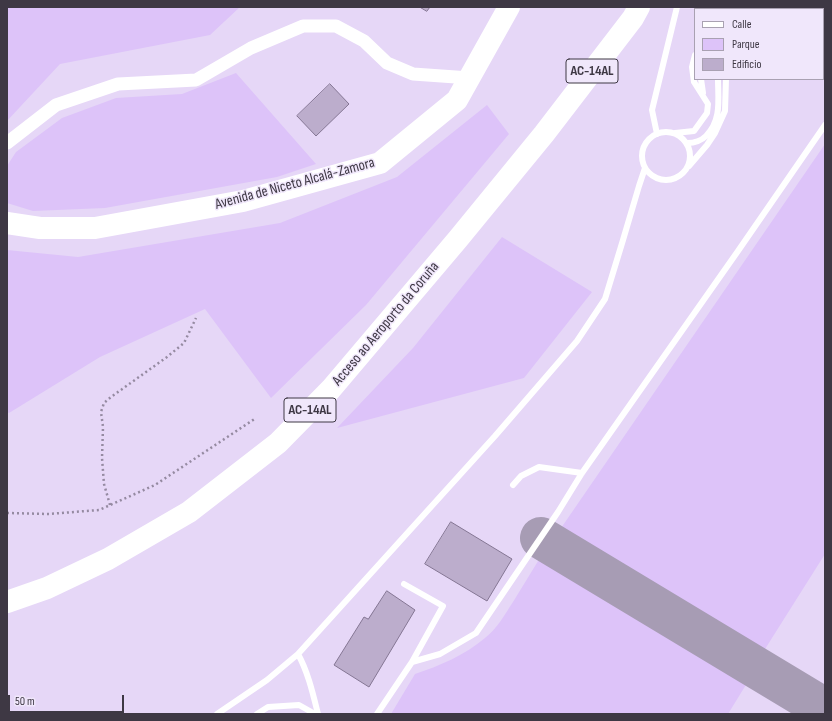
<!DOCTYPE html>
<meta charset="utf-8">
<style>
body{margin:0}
#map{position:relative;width:832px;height:721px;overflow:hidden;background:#e6d7f7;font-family:"Sofia Sans Condensed",sans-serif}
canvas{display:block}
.frame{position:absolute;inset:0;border:8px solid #3e3844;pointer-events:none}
.legend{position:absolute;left:694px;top:8px;width:130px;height:72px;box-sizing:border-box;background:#f0e7fb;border:1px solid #a9a1b2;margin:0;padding:5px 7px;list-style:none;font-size:12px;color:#3e3844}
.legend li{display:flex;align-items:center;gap:8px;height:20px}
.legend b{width:20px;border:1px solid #a9a1b2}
.scale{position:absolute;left:8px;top:695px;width:116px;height:18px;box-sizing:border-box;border:2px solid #3e3844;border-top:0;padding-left:5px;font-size:12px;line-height:14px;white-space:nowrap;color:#3e3844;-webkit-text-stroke:3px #f0e7fb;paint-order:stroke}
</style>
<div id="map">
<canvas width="832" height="721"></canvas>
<div class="frame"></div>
<ul class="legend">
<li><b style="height:5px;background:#fff"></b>Calle</li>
<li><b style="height:11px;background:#ddc3f9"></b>Parque</li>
<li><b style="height:11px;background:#bcadcc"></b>Edificio</li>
</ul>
<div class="scale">50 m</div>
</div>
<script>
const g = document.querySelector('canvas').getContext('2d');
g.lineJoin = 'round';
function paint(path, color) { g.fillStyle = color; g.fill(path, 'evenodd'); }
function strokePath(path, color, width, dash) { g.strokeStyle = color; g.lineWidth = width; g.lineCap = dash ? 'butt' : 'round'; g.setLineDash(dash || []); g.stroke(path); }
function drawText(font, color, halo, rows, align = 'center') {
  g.font = font + ' "Sofia Sans Condensed",sans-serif'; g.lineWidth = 3; g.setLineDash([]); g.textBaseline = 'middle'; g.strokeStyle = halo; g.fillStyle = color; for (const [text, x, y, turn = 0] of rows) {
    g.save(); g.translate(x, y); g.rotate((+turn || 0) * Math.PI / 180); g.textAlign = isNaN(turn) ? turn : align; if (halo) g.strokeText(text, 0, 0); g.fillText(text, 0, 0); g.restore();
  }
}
paint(new Path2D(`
 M7,7H240L210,35L60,64L7,121Z
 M236,73L316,164L277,177L105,208L33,211L7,203V166L16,152L62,118L116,98L182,94Z
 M487,105L509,134L366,305L271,398L205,309L100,357L9,413L7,412V250L78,257L280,223L397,177Z
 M825,144V554L760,657L559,531Z
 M502,237L592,292L524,378L337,428L413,348Z
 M543,553L752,675L728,714H391L415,674C439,666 465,655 485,638C497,629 505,614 513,602C523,586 533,569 543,553Z`), '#ddc3f9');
strokePath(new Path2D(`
 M541,538L825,709`), '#a79cb4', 42);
const building = new Path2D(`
 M420,7H430L427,11Z
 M330,84L349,104L316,136L297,116Z
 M451,522L512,559L487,601L425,564Z
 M387,591L415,610L369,687L334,665L364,617L368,619Z`);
paint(building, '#bcadcc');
strokePath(building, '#847693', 1);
strokePath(new Path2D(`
 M110,505L104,484L102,458L103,427L101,412L104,403L111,397L167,357L184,343L196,318
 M7,513L49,514L99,510L155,485L256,418`), '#958aa1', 2.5, [2, 3]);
strokePath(new Path2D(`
 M706,9V7
 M713,9L714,7
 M741,9L744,7
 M799,9L801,7
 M701,79L703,93
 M642 156a24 24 0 1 1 48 0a24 24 0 1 1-48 0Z
 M675,133L694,131L707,113L708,104L694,82L692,67L695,55
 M657,134L652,110L677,7
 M687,143C695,143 701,141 706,136C722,120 718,99 718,79
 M689,166L707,145L715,133L725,111L726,79
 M513,485L521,476L539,467L582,473
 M404,584L443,606L412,662L440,654L476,633L558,512L582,473L738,251L825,125
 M298,654C308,672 313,694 318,714
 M217,714L267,680L298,654L495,436L577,341L605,299L623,240L639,186L645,168
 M257,714L268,707L299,705L315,714
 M377,714L412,662`), '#fff', 6);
strokePath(new Path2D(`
 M7,143L56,105L118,84L196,80L251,48L303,26H336L364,41L387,63L413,74L470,78`), '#fff', 13);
strokePath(new Path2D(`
 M7,223L40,228H95L243,201L380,163L457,100L509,7
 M7,602L47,588L108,559L189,512L278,443L331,389L458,239L544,134L633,18L639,7`), '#fff', 22);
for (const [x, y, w] of [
 [592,71,52],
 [310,410,52]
]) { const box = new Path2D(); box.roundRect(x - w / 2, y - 12, w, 24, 3); g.fillStyle = '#f0e7fb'; g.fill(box); strokePath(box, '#3e3844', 1); }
drawText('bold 14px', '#3e3844', null, [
 ["AC-14AL",592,71],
 ["AC-14AL",310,410]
]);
drawText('15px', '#3e3844', '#f0e7fb', [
 ["Avenida de Niceto Alcalá-Zamora",295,184,-15],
 ["Acceso ao Aeroporto da Coruña",386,324,-50]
]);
</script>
